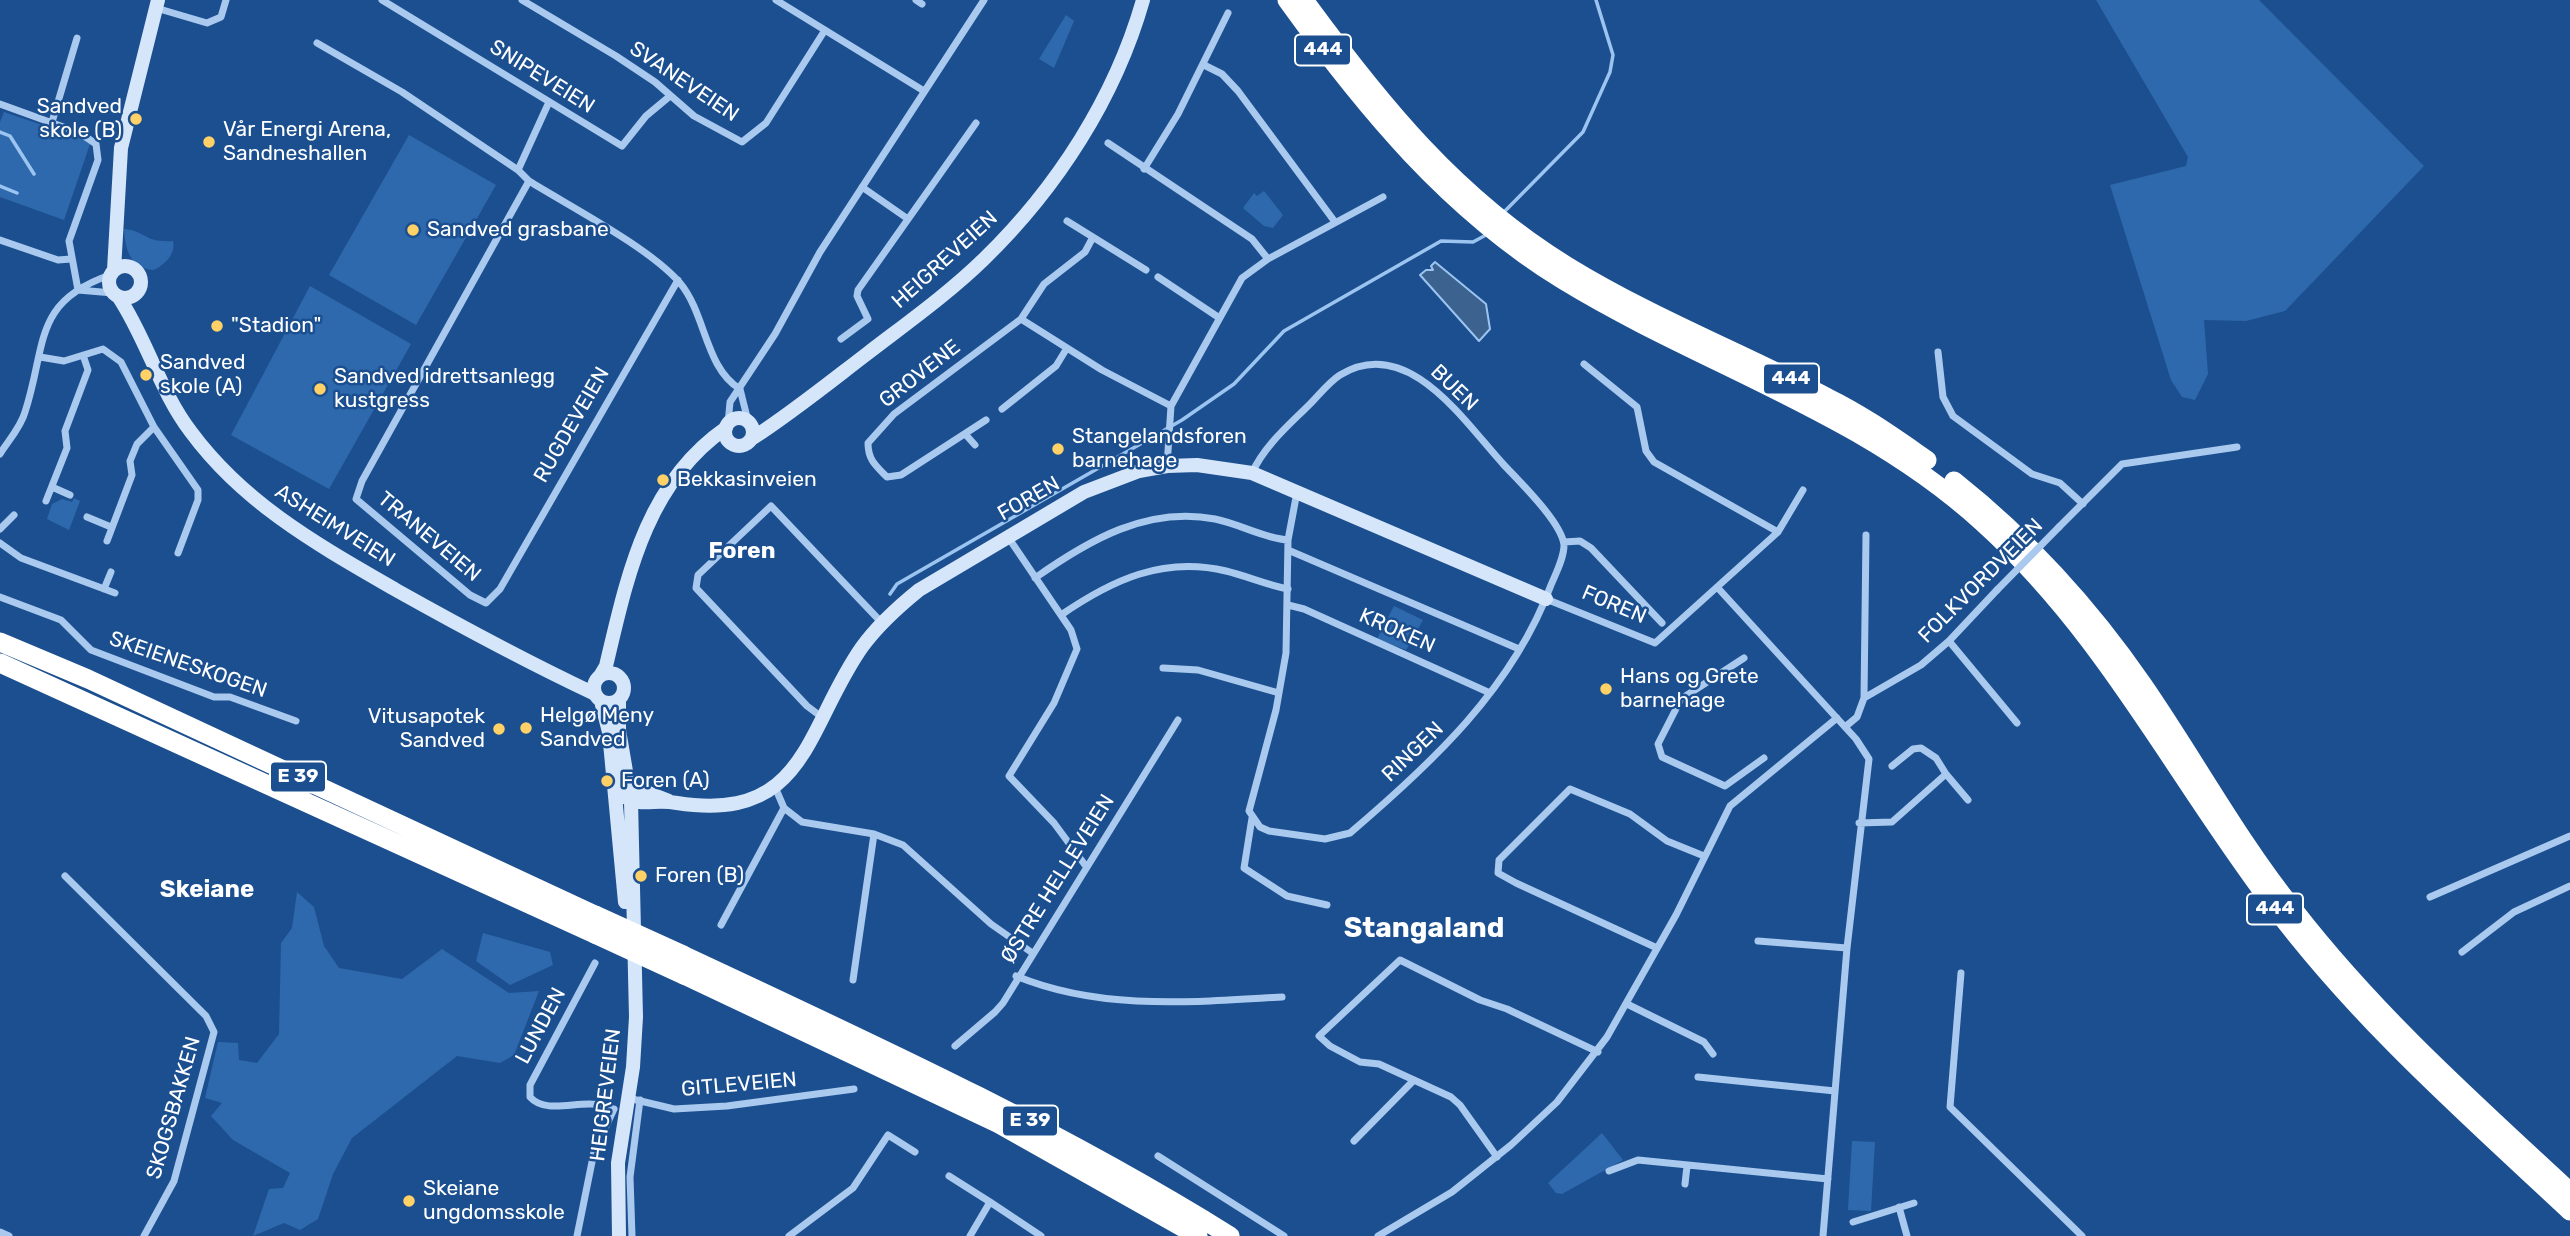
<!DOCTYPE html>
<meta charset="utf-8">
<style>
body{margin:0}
canvas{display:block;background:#1b4f8f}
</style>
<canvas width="2570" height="1236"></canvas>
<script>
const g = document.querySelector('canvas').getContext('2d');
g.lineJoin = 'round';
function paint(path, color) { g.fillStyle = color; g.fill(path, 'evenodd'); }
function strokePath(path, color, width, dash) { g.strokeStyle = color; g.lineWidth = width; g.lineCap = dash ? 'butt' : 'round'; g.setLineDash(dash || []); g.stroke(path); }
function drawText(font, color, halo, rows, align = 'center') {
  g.font = font + ' Rubik,sans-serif'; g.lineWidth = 5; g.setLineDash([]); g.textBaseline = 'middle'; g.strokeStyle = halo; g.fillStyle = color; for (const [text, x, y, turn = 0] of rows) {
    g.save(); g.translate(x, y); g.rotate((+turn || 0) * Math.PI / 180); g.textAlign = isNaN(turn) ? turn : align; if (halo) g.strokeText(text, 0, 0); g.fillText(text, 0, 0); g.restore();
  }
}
paint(new Path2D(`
 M2096,0H2259L2424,166L2285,311L2246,321L2204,320L2208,374L2195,400L2182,397L2171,380L2110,185L2186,166L2188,157Z
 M1066,15L1074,21L1054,68L1039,59Z
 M4,112L83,139L90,144L64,220L0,197V122Z
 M409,135L496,185L416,325L329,275Z
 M1264,191L1283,215L1273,228L1264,226L1243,208L1254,193L1257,196Z
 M124,229C147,231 143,243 173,241C176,254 164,266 153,270C130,268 125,249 124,229Z
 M310,286L411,344L329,489L231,435Z
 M74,498L80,501L69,530L47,519L52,504L62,499L72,502Z
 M1394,606L1423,620L1406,650L1377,639Z
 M297,892L314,907L324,946L339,968L402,979L442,949L509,993L539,991L514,1055L500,1063L457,1056L352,1138L333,1174L318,1219L300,1230L284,1223L253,1236L269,1189L283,1188L290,1173L233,1140L211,1116L222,1103L205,1098L218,1042L238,1043L239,1060L257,1063L279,1034L281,943L292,928Z
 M483,933L550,952L553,965L510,985L476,961Z
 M1602,1133L1623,1160L1562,1194L1556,1193L1548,1183Z
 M1852,1141L1875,1142L1871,1211L1848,1210Z`), '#2e69ad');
const water = new Path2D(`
 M1435,262L1486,304L1490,329L1479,341L1420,275L1426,270H1433L1431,266Z`);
paint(water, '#3c6290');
strokePath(water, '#9cc4f0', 2);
strokePath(new Path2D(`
 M0,132L10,136L34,174
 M0,186L17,193
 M1504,212L1583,132L1610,72L1613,55L1596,0
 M890,594L897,584L1182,420L1234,384L1284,331L1441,241L1473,242L1486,235`), '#9cc4f0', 3.5);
strokePath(new Path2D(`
 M382,0L622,146L646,116L670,96
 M522,0L616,56L655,82L694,116L742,142L766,123L825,30
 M776,0L924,91
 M916,0L922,4
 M156,8L207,23L221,17L226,0
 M317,43L402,92L518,170L529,181C571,207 650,248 680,283C706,314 705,368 740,389
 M1204,65L1222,74L1238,91L1335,222
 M0,104L80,133L96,144L98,160L69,241L78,290
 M52,122L77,38
 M1108,143L1252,239L1268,259
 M1144,169L1178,114L1228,13
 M518,170L549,102
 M529,181L362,481L356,499L470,595L486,603L500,589L678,280
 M862,187L908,219
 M1067,221L1146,270
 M0,240L58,260L71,259
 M1158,277L1218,317
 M78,290L113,293
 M1021,319L1102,370L1171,406
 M841,339L868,319L857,296L858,290L976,123
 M1938,352L1943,397L1953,416L2032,474L2060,483L2083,504
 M40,357L64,361L103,349L121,362L154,427L198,490V500L178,553
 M1584,364L1637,407L1646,451L1654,462L1778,532
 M740,389L748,421
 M1002,409L1056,366L1067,348
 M986,420L901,475L887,477C876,466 868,460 868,443L894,414L1021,319L1044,284L1085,252L1093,237
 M728,424L730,402L775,334L820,252L984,0
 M966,435L975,445
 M0,454C8,441 21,427 25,412C47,345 32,302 110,275
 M1167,466L1171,406L1242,278L1268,259L1383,197
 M1252,473C1265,445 1288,426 1310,404C1319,395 1329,382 1340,375C1408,333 1465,423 1504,465C1520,482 1562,523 1564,545C1564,558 1556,573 1551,585C1513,688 1431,764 1350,833L1325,839L1269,831L1260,827L1249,811L1276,710L1286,653L1288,540L1297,492
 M52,487L70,495
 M46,501L67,448L65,431L88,370L83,355
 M87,517L111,527
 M2059,527L2122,464L2237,447
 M0,529L14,515
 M1008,537L1071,630L1077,649L1054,703L1009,776L1054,823L1085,865
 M107,541L132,475L130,461L137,444L154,427
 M1564,542L1580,541L1591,548L1662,623
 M0,543L21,558L115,593
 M1288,550L1519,649
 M1035,578C1089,540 1147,506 1215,519C1240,524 1263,538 1288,540
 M1717,587L1856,739L1869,759L1847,948L1823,1236
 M104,589L111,572
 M0,597L61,620L91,650L214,697H230L296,721
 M1546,599L1655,643L1778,532L1803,490
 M1288,605L1304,609L1490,693
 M1061,615C1112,580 1163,556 1226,571C1247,576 1267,585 1288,589
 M1949,641L2017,723
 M1744,658L1681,699L1658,744L1662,757L1725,786L1764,758
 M1163,668L1198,670L1279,693
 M1864,698L1921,665L1949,641L1997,590
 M823,718L807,706L696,588L698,575L771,506L882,623
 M1845,727L1857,717L1864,698L1866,535
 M1946,774L1968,800
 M784,808L802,822L874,834L903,845L991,924L1031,952
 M1252,818L1244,868L1287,896L1327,905
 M1859,823L1892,822L1946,774L1936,758L1921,748L1913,749L1892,766
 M65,876L206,1016L214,1032L174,1181L144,1236
 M2430,897L2570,836
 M721,925L784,808L775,787
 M1758,941L1847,948
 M1657,948L1516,883L1498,873L1499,860L1570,789L1630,814L1667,841L1704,856
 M2462,952L2514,912L2570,886
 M1961,973L1950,1107L2082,1236
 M1016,976C1101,1011 1193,1002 1282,997
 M853,980L874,834
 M1627,1004L1704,1042L1713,1054
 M955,1046L995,1012L1003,1003L1178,720
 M1698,1077L1835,1091
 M628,1098L674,1109L727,1106L854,1089
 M1354,1141L1414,1080
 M1158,1156L1284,1236
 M1497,1157L1460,1105L1451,1097L1379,1064L1360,1062L1330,1046L1319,1036L1400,960L1480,1000L1507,1009L1598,1052
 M1609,1171L1638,1160L1828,1179
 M949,1176L990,1202
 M1685,1184L1687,1166
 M1899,1207L1907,1236
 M1853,1222L1914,1203
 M0,1232L9,1236
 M577,1236L594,1152L614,1109C607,1107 599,1104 591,1104C572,1103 544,1113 530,1097V1085L595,963
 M632,1236L630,1177L640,1100
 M789,1236L853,1188L888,1135L915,1152
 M970,1236L990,1202L1041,1236
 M1378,1236L1452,1192L1511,1145L1557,1102L1607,1037L1676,915L1730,806L1837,718`), '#a9c9ee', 7);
strokePath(new Path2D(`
 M109 282a16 16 0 1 1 32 0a16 16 0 1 1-32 0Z
 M114,270L121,148L158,0
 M118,296C147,339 159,390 191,432C245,505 320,546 396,590C462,627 527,662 595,694
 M725 432a14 14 0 1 1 28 0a14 14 0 1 1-28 0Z
 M753,438C793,412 830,382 868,353C907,323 948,294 984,259C1057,188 1115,98 1143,0
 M594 688a15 15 0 1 1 30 0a15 15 0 1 1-30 0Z
 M600,676L606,666C627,578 645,484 726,428
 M601,701L609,732L625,902
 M622,791L641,790L669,801
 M615,792C646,810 648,798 677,803C807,823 805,728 862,647C878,625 898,607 919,590L1084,492L1139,471L1167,466L1197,465L1252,473L1546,599
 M619,1236L618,1163L633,1067L636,1017L631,801L619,730V700`), '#d6e6fa', 14);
strokePath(new Path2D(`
 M1287,0C1365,108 1448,209 1563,280C1702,365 1860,411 1982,522C2105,633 2172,771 2270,901C2356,1017 2464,1112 2570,1211
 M1304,0C1380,104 1456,198 1567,266C1650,317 1742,353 1828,398C1863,415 1895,438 1927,460
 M1954,481C2027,539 2090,608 2143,685C2194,759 2237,839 2293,909C2374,1014 2473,1102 2570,1192
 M0,642L88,679L595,915
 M0,663L595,934
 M683,955C869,1042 1055,1127 1230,1236
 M684,975L999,1124L1198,1236`), '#fff', 19);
strokePath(new Path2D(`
 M1997,590L2059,527`), '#a9c9ee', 7);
strokePath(new Path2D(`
 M595,915L683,955
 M595,934L684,975`), '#fff', 19);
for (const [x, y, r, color] of [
 [136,119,7,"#ffd166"],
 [209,142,7,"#ffd166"],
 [413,230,7,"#ffd166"],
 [217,326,7,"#ffd166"],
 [146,375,7,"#ffd166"],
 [320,389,7,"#ffd166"],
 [1058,449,7,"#ffd166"],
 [663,480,7,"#ffd166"],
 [1606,689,7,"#ffd166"],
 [526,728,7,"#ffd166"],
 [499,729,7,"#ffd166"],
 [607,781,7,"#ffd166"],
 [641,876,7,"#ffd166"],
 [409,1201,7,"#ffd166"]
]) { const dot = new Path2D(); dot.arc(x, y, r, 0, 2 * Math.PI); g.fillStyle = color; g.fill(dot); strokePath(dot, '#1b4f8f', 2.5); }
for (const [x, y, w] of [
 [1323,50,56],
 [1791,379,56],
 [298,777,56],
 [2275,909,56],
 [1030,1121,56]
]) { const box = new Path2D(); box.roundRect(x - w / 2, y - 15.5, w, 31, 5); g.fillStyle = '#1b4f8f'; g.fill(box); strokePath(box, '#fff', 2); }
drawText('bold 19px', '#fff', null, [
 ["444",1323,50],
 ["444",1791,379],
 ["E 39",298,777],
 ["444",2275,909],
 ["E 39",1030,1121]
]);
drawText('21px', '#fff', '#1b4f8f', [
 ["SNIPEVEIEN",542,77,32],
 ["SVANEVEIEN",684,82,34],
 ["HEIGREVEIEN",945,260,-42],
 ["GROVENE",920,374,-38],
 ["BUEN",1454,388,44],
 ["RUGDEVEIEN",572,425,-60],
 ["FOREN",1029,499,-30],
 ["ASHEIMVEIEN",335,526,32],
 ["TRANEVEIEN",429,537,40],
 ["FOLKVORDVEIEN",1981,581,-45],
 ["FOREN",1614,605,23],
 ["KROKEN",1397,631,24],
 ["SKEIENESKOGEN",188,665,19],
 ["RINGEN",1413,752,-44],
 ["ØSTRE HELLEVEIEN",1058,879,-58],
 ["LUNDEN",541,1026,-62],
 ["GITLEVEIEN",739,1085,-5],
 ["HEIGREVEIEN",606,1095,-83],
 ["SKOGSBAKKEN",174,1108,-74]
]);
drawText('21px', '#fff', '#1b4f8f', [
 ["Sandved",122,107,"right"],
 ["skole (B)",122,131,"right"],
 ["Vår Energi Arena,",223,130],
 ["Sandneshallen",223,154],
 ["Sandved grasbane",427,230],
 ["\"Stadion\"",231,326],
 ["Sandved",160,363],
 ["skole (A)",160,387],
 ["Sandved idrettsanlegg",334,377],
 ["kustgress",334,401],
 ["Stangelandsforen",1072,437],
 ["barnehage",1072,461],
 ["Bekkasinveien",677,480],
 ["Hans og Grete",1620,677],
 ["barnehage",1620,701],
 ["Helgø Meny",540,716],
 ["Sandved",540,740],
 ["Vitusapotek",485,717,"right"],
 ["Sandved",485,741,"right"],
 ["Foren (A)",621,781],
 ["Foren (B)",655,876],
 ["Skeiane",423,1189],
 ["ungdomsskole",423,1213]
], 'left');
drawText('bold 23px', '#fff', '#1b4f8f', [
 ["Foren",742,551]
]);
drawText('bold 24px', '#fff', '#1b4f8f', [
 ["Skeiane",207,890]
]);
drawText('bold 28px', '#fff', '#1b4f8f', [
 ["Stangaland",1424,929]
]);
</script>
